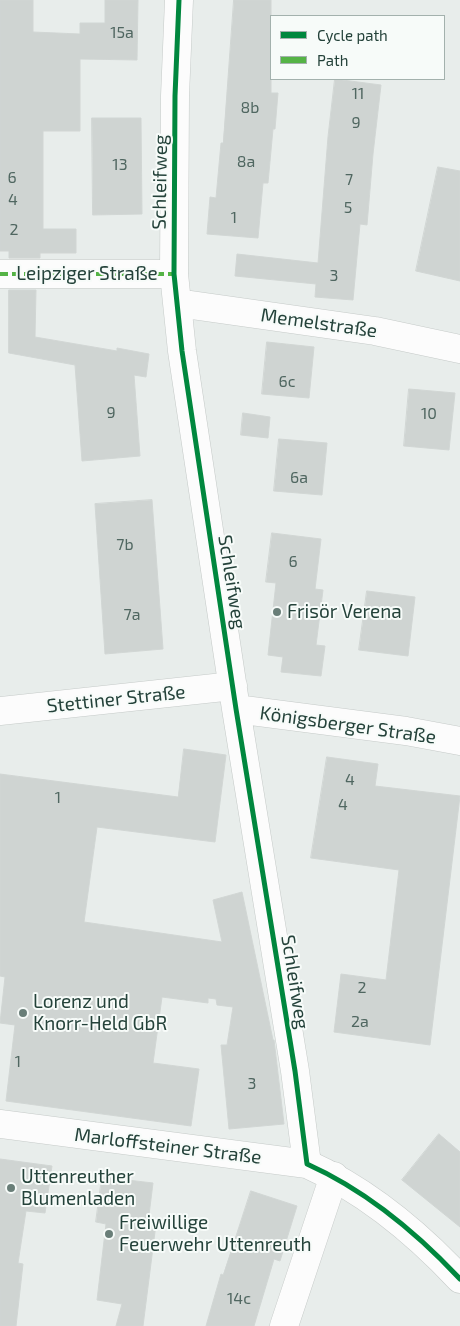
<!DOCTYPE html>
<meta charset="utf-8">
<style>
body{margin:0}
#map{position:relative;width:460px;height:1326px;overflow:hidden;background:#e8edeb;font-family:"Exo 2",sans-serif}
canvas{display:block}
.legend{position:absolute;left:270px;top:15px;width:175px;height:65px;box-sizing:border-box;background:#f7fbf9;border:1px solid #a3b1ad;margin:0;padding:6px 9px;list-style:none;font-size:15px;color:#24423a}
.legend li{display:flex;align-items:center;gap:10px;height:25px}
.legend b{width:25px;border:1px solid #a3b1ad}
</style>
<div id="map">
<canvas width="460" height="1326"></canvas>
<ul class="legend">
<li><b style="height:6px;background:#00873e"></b>Cycle path</li>
<li><b style="height:6px;background:#55b346"></b>Path</li>
</ul>
</div>
<script>
const g = document.querySelector('canvas').getContext('2d');
g.lineJoin = 'round';
function paint(path, color) { g.fillStyle = color; g.fill(path, 'evenodd'); }
function strokePath(path, color, width, dash) { g.strokeStyle = color; g.lineWidth = width; g.lineCap = dash ? 'butt' : 'round'; g.setLineDash(dash || []); g.stroke(path); }
function drawText(font, color, halo, rows, align = 'center') {
  g.font = font + ' "Exo 2",sans-serif'; g.lineWidth = 4; g.setLineDash([]); g.textBaseline = 'middle'; g.strokeStyle = halo; g.fillStyle = color; for (const [text, x, y, turn = 0] of rows) {
    g.save(); g.translate(x, y); g.rotate((+turn || 0) * Math.PI / 180); g.textAlign = isNaN(turn) ? turn : align; if (halo) g.strokeText(text, 0, 0); g.fillText(text, 0, 0); g.restore();
  }
}
const building = new Path2D(`
 M0,0H33V32L80,34V23H105V0H138L137,60L80,59V131H43V229H76V253H40V258H9V251H0Z
 M234,0H271V93H278L275,129H273L268,183H263L258,238L207,234L210,197L216,198L221,143H223Z
 M335,79L381,85L373,154L367,225L360,224L353,300L315,297L316,284L235,276L237,254L318,263L328,137Z
 M92,118H141L142,214L93,215Z
 M438,167L460,171V281L416,271Z
 M9,290H36L35,337L117,351V348L149,354L146,377L134,375L140,456L82,461L75,365L9,353Z
 M267,342L314,347L309,398L262,394Z
 M409,389L455,393L449,450L404,446Z
 M243,413L270,417L268,438L241,435Z
 M279,439L327,443L322,495L274,491Z
 M152,500L163,649L105,654L95,504Z
 M272,533L321,539L315,589L323,590L316,645L325,646L321,676L281,672L283,657L268,655L276,583L266,582Z
 M367,591L415,597L408,656L359,650Z
 M184,749L226,755L215,842L97,827L84,922L222,942L213,900L242,892L273,1040H274L284,1124L229,1129L221,1045H227L233,1007L217,1005L216,999L208,998V1003L162,997L153,1063L199,1069L191,1126L6,1101L15,1025L0,1023L5,977L0,976V774L178,797Z
 M327,757L378,764L375,786L460,796L430,1045L334,1032L341,974L386,980L399,870L311,858Z
 M439,1134L460,1152V1227L402,1180Z
 M0,1159L52,1166L45,1213L26,1211L18,1263L23,1264L16,1326H0Z
 M102,1177L153,1183L148,1223L156,1224L143,1326H116L122,1304L97,1300L106,1224L96,1222Z
 M251,1191L297,1206L280,1261L274,1259L254,1326H206L221,1274L223,1275Z`);
paint(building, '#cfd4d2');
strokePath(building, '#d1d6d4', 1);
const minor = new Path2D(`
 M179,0L175,96L174,274L182,351L236,709L295,1071L307,1164
 M0,274H174
 M177,303L375,331L460,349
 M236,709L406,731L460,741
 M0,711L233,686
 M284,1326L334,1176`);
const tertiary = new Path2D(`
 M0,1124L307,1164C365,1190 417,1233 460,1279`);
strokePath(minor, '#c5cac8', 29);
strokePath(tertiary, '#c5cac8', 29);
strokePath(minor, '#fcfcfc', 28);
strokePath(tertiary, '#fcfcfc', 28);
strokePath(new Path2D(`
 M0,274H174`), '#55b346', 4, [8, 4]);
strokePath(new Path2D(`
 M179,0L175,96L174,274L182,351L236,709L295,1071L307,1164C365,1190 417,1233 460,1279`), '#00873e', 5);
for (const [x, y, r, color] of [
 [277,612,5,"#697e78"],
 [23,1013,5,"#697e78"],
 [11,1188,5,"#697e78"],
 [109,1234,5,"#697e78"]
]) { const dot = new Path2D(); dot.arc(x, y, r, 0, 2 * Math.PI); g.fillStyle = color; g.fill(dot); strokePath(dot, '#f7fbf9', 2); }
drawText('16px', '#506761', null, [
 ["15a",122,33],
 ["11",358,94],
 ["8b",250,108],
 ["9",356,123],
 ["8a",246,162],
 ["13",120,165],
 ["6",12,178],
 ["7",349,180],
 ["4",13,200],
 ["5",348,208],
 ["1",234,218],
 ["2",14,230],
 ["3",334,276],
 ["6c",287,382],
 ["9",111,413],
 ["10",429,414],
 ["6a",299,478],
 ["7b",125,545],
 ["6",293,562],
 ["7a",132,615],
 ["4",350,780],
 ["1",58,798],
 ["4",343,805],
 ["2",362,988],
 ["2a",360,1022],
 ["1",18,1062],
 ["3",252,1084],
 ["14c",239,1299]
]);
drawText('19px', '#24423a', '#f7fbf9', [
 ["Schleifweg",160,182,-89],
 ["Leipziger Straße",87,274],
 ["Memelstraße",319,323,8],
 ["Schleifweg",232,582,81],
 ["Stettiner Straße",116,699,-6],
 ["Königsberger Straße",348,725,8],
 ["Schleifweg",295,982,81],
 ["Marloffsteiner Straße",168,1146,7]
]);
drawText('19px', '#24423a', '#f7fbf9', [
 ["Frisör Verena",287,612],
 ["Lorenz und",33,1002],
 ["Knorr-Held GbR",33,1024],
 ["Uttenreuther",21,1177],
 ["Blumenladen",21,1199],
 ["Freiwillige",119,1223],
 ["Feuerwehr Uttenreuth",119,1245]
], 'left');
</script>
